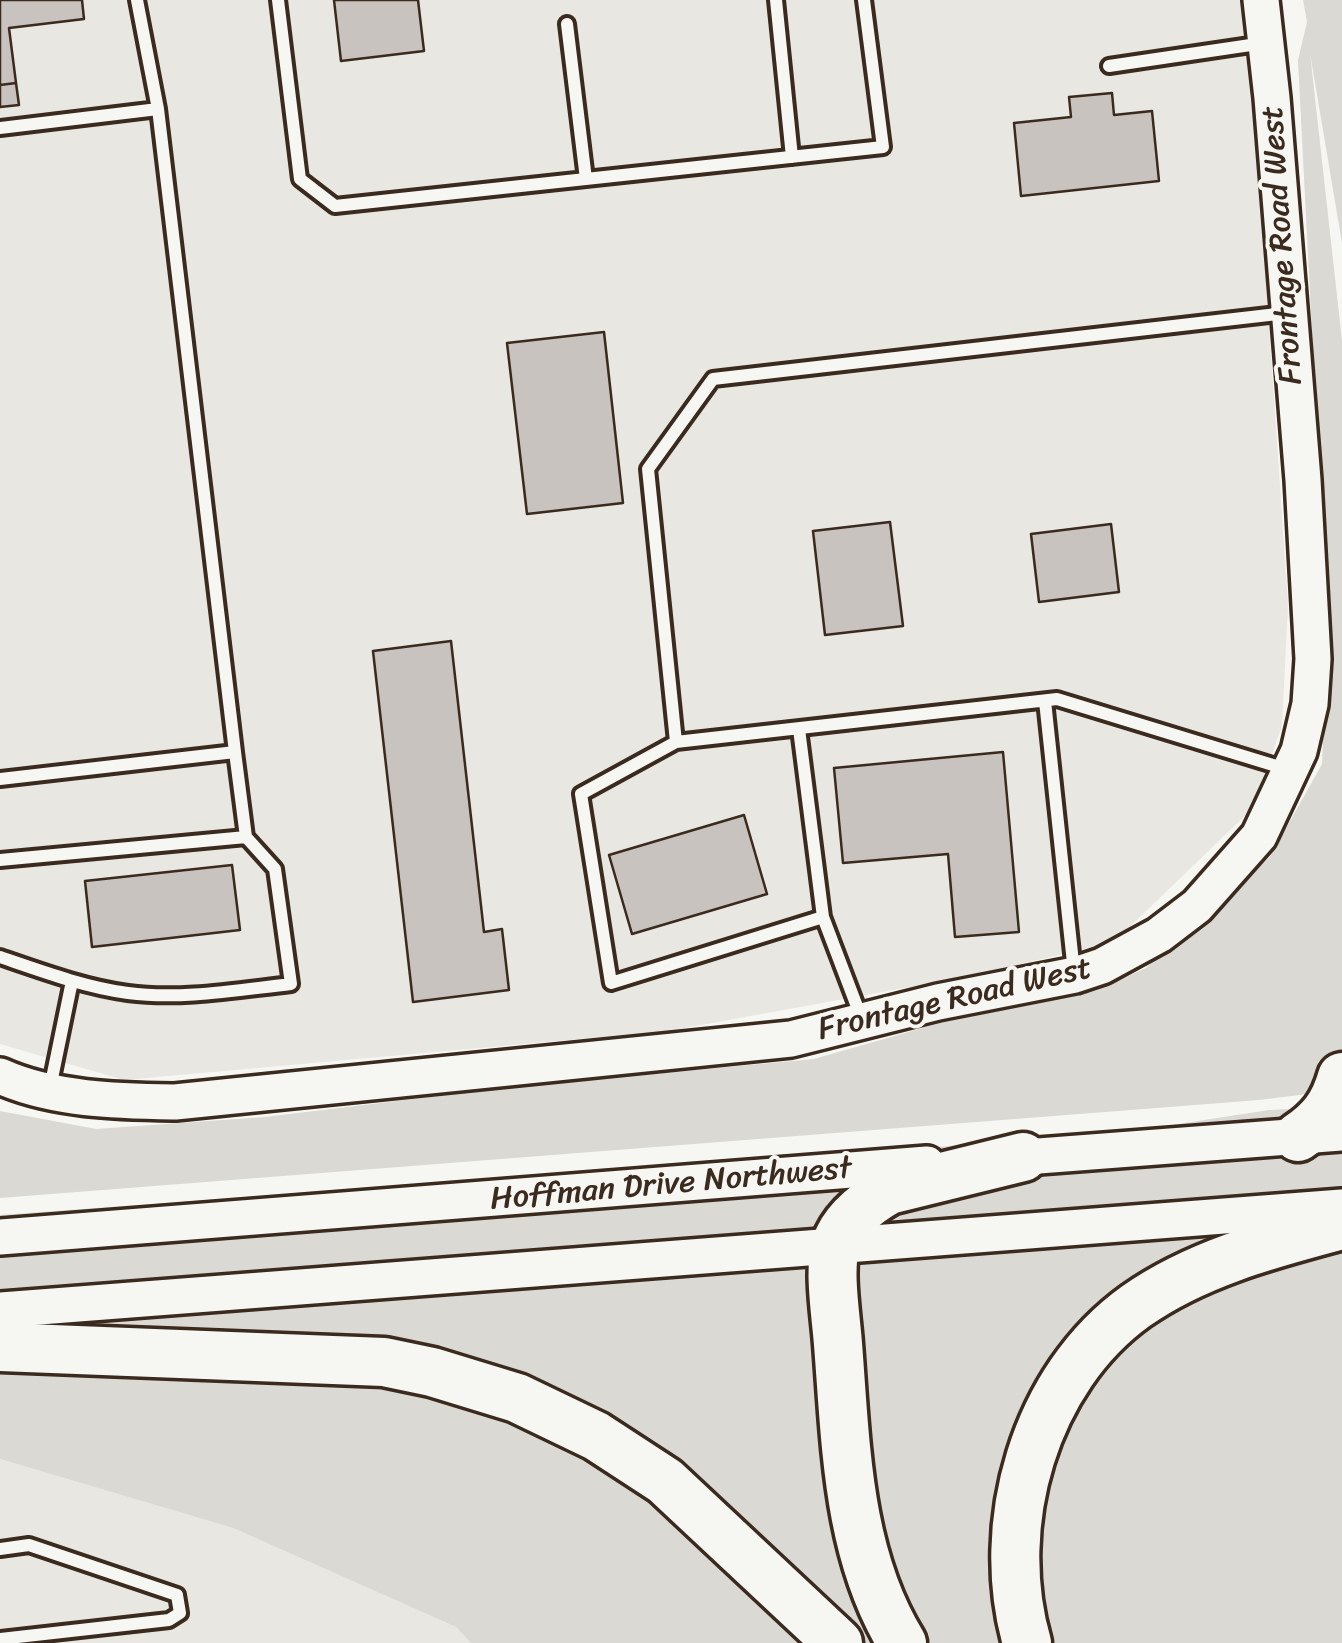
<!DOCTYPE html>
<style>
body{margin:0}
canvas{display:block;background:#f6f6f2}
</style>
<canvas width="1342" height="1643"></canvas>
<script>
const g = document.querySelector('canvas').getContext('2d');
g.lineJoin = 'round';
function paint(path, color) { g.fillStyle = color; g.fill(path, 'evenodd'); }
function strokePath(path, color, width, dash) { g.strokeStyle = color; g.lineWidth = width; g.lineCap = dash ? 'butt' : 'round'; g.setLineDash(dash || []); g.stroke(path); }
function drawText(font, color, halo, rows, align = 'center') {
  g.font = font + ' Sriracha,sans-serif'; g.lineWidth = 8; g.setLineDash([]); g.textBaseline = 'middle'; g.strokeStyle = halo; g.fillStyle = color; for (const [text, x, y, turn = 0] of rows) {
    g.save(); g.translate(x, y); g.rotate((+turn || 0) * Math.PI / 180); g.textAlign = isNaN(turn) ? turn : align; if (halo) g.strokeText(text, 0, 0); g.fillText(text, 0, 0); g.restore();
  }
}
paint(new Path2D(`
 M0,0H1247L1288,605L1282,726L1252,809L1114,942L970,976L668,1031L124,1080L0,1044Z
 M0,1459L233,1528L456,1627L471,1643H0Z`), '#e8e7e2');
paint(new Path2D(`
 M1303,0H1342V243L1310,53L1342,341V1073L1315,1093L1259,1100L0,1198V1111L96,1129L265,1117L504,1088L814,1059L940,1023L1095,991L1146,968L1270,857L1322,764L1327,625L1298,60L1307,22Z
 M1342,1107V1643H471L456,1627L233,1528L0,1459V1215L1114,1134L1269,1110Z`), '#dad9d3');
const building = new Path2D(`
 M0,0H82L84,19L9,28L16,83L0,85Z
 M334,0H418L424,51L341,61Z
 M16,83L19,105L0,107V85Z
 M1112,93L1114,115L1152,111L1159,181L1021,196L1014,123L1071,117L1069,97Z
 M604,332L623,503L527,514L507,343Z
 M890,522L903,626L825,635L813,531Z
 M1111,524L1119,592L1039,602L1031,534Z
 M451,641L484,932L502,929L509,990L413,1002L373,651Z
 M1003,752L1019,932L955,937L948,854L843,863L834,768Z
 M744,815L767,894L632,934L609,855Z
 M232,865L240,930L92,947L85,881Z`);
paint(building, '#c8c3be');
strokePath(building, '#3b2a1e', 2.5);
const lane = new Path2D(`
 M278,0L300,179L335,206L883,147L864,0
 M776,0L792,157
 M567,24L586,179
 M1109,66L1264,43
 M0,128L158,109
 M1045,701L1074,972
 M799,729L823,917L861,1017
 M676,742L581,794L611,983L823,917
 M235,752L246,837
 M1286,769L1057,699L676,742L648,469L713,379L1286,313
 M0,779L235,752L158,109L137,0
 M0,860L246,837L275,869L291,984C237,990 181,1000 128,993C84,987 41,971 0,957
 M50,1088L72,981
 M0,1549L29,1545L177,1595L180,1613L169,1620L0,1639`);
const secondary = new Path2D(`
 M0,1076C53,1100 118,1101 175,1102L791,1039L938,1002L1075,975L1102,966L1159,935L1197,906L1259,836L1299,751L1310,704L1313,659L1303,480L1272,98L1261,0
 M999,1159L1342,1133
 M0,1237L927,1164
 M0,1310L1342,1207`);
const highway = new Path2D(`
 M1298,1137C1322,1121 1334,1105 1342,1077
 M0,1347L384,1362L432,1372L517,1398L596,1436L665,1481L838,1643
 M902,1643C847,1554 846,1445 838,1344C836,1316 828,1270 836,1244C844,1220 868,1202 889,1190L1023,1157
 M1027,1643C993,1525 1034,1379 1136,1306C1197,1263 1271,1244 1342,1225`);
strokePath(lane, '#3b2a1e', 20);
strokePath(secondary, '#3b2a1e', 42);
strokePath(highway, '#3b2a1e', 55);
strokePath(lane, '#f6f6f2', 12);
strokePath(secondary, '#f6f6f2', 35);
strokePath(highway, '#f6f6f2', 48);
drawText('32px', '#3b2a1e', '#f6f6f2', [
 ["Frontage Road West",1283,245,-94],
 ["Frontage Road West",955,1000,-13],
 ["Hoffman Drive Northwest",671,1185,-5]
]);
</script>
